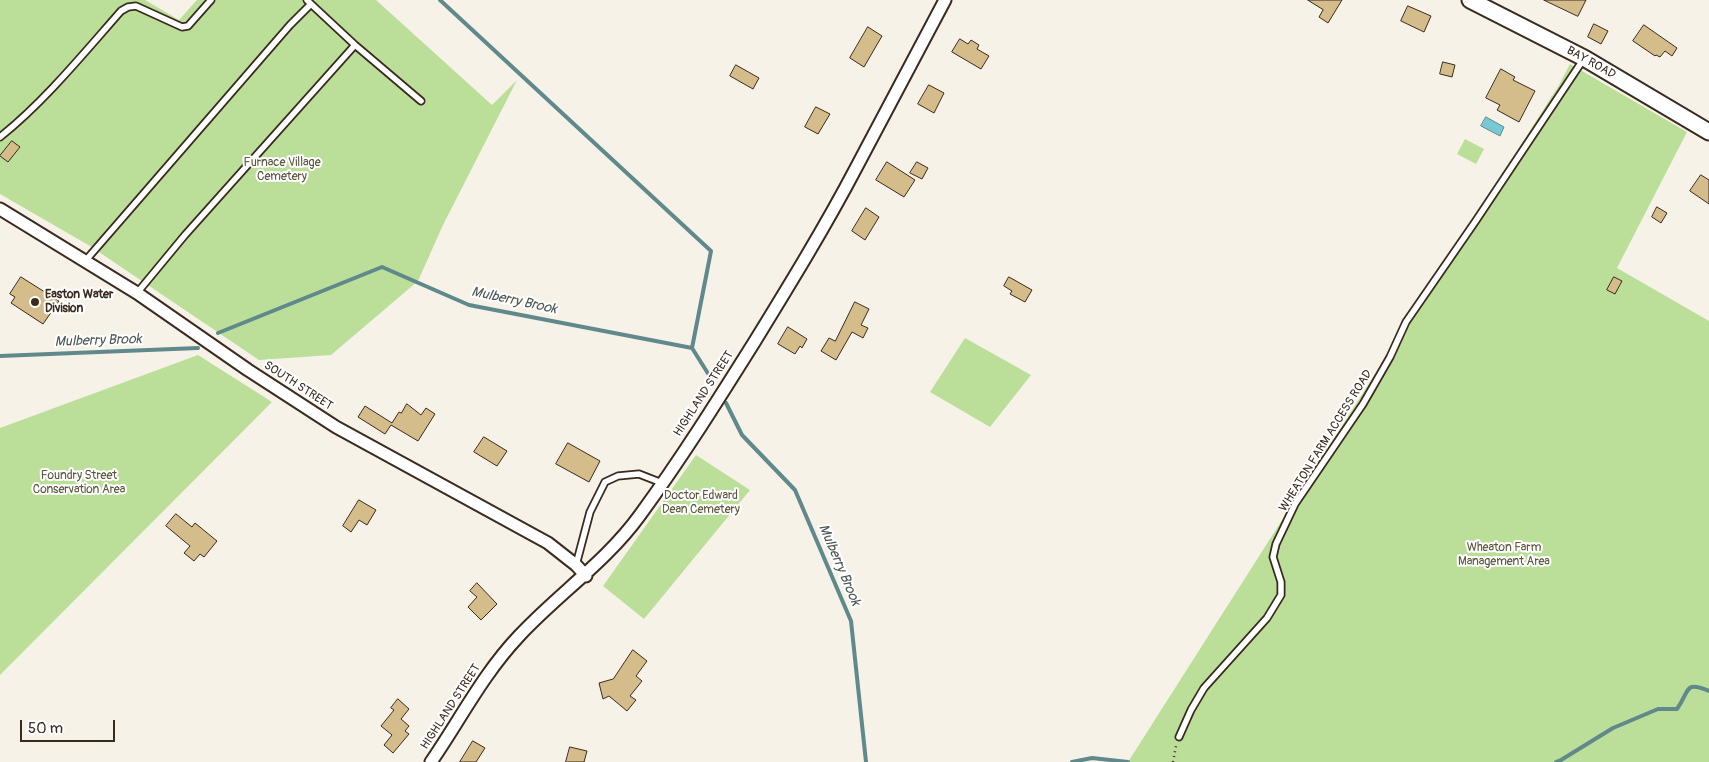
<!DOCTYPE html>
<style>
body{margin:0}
#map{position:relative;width:1709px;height:762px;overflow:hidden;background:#f6f2e8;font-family:Pangolin,sans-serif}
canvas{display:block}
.scale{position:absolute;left:20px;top:720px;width:95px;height:22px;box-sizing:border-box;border:2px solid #3b2a1e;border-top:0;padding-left:6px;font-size:15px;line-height:18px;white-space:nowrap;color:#3b2a1e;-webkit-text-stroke:4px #fff;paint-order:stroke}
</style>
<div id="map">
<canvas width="1709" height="762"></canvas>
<div class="scale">50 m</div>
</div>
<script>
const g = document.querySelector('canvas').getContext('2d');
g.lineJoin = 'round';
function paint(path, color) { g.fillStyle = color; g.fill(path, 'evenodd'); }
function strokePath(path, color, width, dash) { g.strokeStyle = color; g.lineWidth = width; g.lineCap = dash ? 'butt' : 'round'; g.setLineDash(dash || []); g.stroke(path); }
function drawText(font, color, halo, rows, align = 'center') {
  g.font = font + ' Pangolin,sans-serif'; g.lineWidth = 4; g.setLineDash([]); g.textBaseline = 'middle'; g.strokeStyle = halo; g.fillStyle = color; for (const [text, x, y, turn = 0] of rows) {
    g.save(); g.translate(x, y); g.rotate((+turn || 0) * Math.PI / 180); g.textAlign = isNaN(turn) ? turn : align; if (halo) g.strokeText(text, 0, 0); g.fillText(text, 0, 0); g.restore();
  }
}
paint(new Path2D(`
 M0,0H145L179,20L197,0H376L492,105L517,80L443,225L418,281L331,355L259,360L90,246L0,194Z
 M1570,64L1687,132L1617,268L1709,321V762H1128L1559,85Z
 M1465,139L1484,149L1476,164L1457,154Z
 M965,338L1031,375L990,427L930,392Z
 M198,355L272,402L0,675V428Z
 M696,455L750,490L644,619L603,586Z`), '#bbdf99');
const water = new Path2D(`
 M1486,117L1504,127L1500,136L1481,126Z`);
paint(water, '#79c9d5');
strokePath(water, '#60898c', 1);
strokePath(new Path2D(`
 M440,0L711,251L692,348
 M218,333L382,267L469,305L692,348L714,383
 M0,356L198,348
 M726,403L742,435L795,490L851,621L866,762
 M1072,762L1092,758L1128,762
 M1556,762L1561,760L1613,728L1658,709H1677C1690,691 1684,680 1709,691`), '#60898c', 4);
const building = new Path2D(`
 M1308,0H1342L1328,23L1319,17L1323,10Z
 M1544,0H1586L1578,16Z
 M1408,6L1431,16L1424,32L1401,21Z
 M1594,24L1608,31L1601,44L1588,37Z
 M1644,25L1677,48L1672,56L1665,51L1660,57L1656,55L1655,56L1633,41Z
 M868,27L882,36L864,67L850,58Z
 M960,39L968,44L971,40L979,45L977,49L989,56L981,69L952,52Z
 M1443,62L1455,65L1452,77L1440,74Z
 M736,65L759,78L753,89L730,76Z
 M1501,69L1515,77L1513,80L1535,91L1519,122L1497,110L1500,105L1486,98Z
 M929,85L944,93L934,113L918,104Z
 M816,107L830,114L818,134L805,127Z
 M12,141L20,147L8,162L0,156Z
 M887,162L915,180L904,197L876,180Z
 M917,162L928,168L922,179L910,173Z
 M1701,175L1709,180V204L1690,191Z
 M1657,207L1667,213L1661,223L1652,217Z
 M866,208L879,217L865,240L852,231Z
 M21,277L59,301L43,324L11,303L15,297L10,294Z
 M1009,277L1032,290L1025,302L1010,294L1012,291L1004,286Z
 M1614,277L1622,281L1615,294L1607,290Z
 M855,302L869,309L861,325L868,328L863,338L852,332L836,360L821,351L829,338L835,341Z
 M788,327L807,339L802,348L800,346L795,354L778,344Z
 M407,404L421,415L426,408L435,414L418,441L391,425L385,434L358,417L365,406L392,423L399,412L401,413Z
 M484,437L507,451L497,466L474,452Z
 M568,443L600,461L589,482L556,464Z
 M359,500L376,510L367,525L359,520L351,532L343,526Z
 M176,514L192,527L195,523L217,541L204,557L200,554L194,561L184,553L190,546L166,526Z
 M477,583L497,604L481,620L468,607L477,597L470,591Z
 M633,650L647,661L636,676L642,681L630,696L636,700L627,711L609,696L603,699L599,683L613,679Z
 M398,699L409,709L401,719L409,726L405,731L409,734L393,753L384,745L392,735L381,726L394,710L391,708Z
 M473,741L485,748L476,762H460Z
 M570,747L587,751L584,762H566Z`);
paint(building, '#d4bc8b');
strokePath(building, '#3b2a1e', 1);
const lane = new Path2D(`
 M355,45L421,101
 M0,137C44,102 84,53 121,11L128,7L136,6L182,27L188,26L211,0
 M86,260L290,25L311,4L307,0
 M137,293L185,235L355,45L311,4
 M576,565L590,512L605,482L618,476L639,474L662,483
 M1179,737L1191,710L1204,688L1267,618L1281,595V582L1273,557L1276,544L1295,504L1363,404L1390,357L1406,322L1475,222L1583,60`);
const street = new Path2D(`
 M0,209L137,293L248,370L336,427L548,543L576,565L586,576
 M431,762C460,720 483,674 519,636C558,594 606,562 640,515C681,459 718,400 755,341C790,284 825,227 856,168C886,112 915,56 945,0`);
const secondary = new Path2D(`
 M1470,0L1584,58L1709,132`);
strokePath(lane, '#3b2a1e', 9);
strokePath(street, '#3b2a1e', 15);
strokePath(secondary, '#3b2a1e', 19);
strokePath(new Path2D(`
 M1173,762L1176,746`), '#3b2a1e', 2.5, [1, 4]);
strokePath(lane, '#fff', 5.5);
strokePath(street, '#fff', 11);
strokePath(secondary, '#fff', 15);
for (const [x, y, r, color] of [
 [35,302,5,"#3b2a1e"]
]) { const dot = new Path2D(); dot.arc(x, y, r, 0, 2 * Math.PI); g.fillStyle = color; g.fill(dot); strokePath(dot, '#fff', 2); }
drawText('12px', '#3b2a1e', '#fff', [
 ["BAY ROAD",1591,63,29],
 ["SOUTH STREET",298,386,33],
 ["HIGHLAND STREET",704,394,-57],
 ["WHEATON FARM ACCESS ROAD",1326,441,-58],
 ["HIGHLAND STREET",451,707,-57]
]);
drawText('12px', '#5b573d', '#fff', [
 ["Furnace Village",282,163],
 ["Cemetery",282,177],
 ["Foundry Street",79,476],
 ["Conservation Area",79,490],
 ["Doctor Edward",701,496],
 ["Dean Cemetery",701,510],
 ["Wheaton Farm",1504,548],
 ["Management Area",1504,562]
]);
drawText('bold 12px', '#3b2a1e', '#fff', [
 ["Easton Water",45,295],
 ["Division",45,309]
], 'left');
drawText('italic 14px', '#4e5a55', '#fff', [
 ["Mulberry Brook",514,301,12],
 ["Mulberry Brook",98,341,-2],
 ["Mulberry Brook",839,565,67]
]);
</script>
